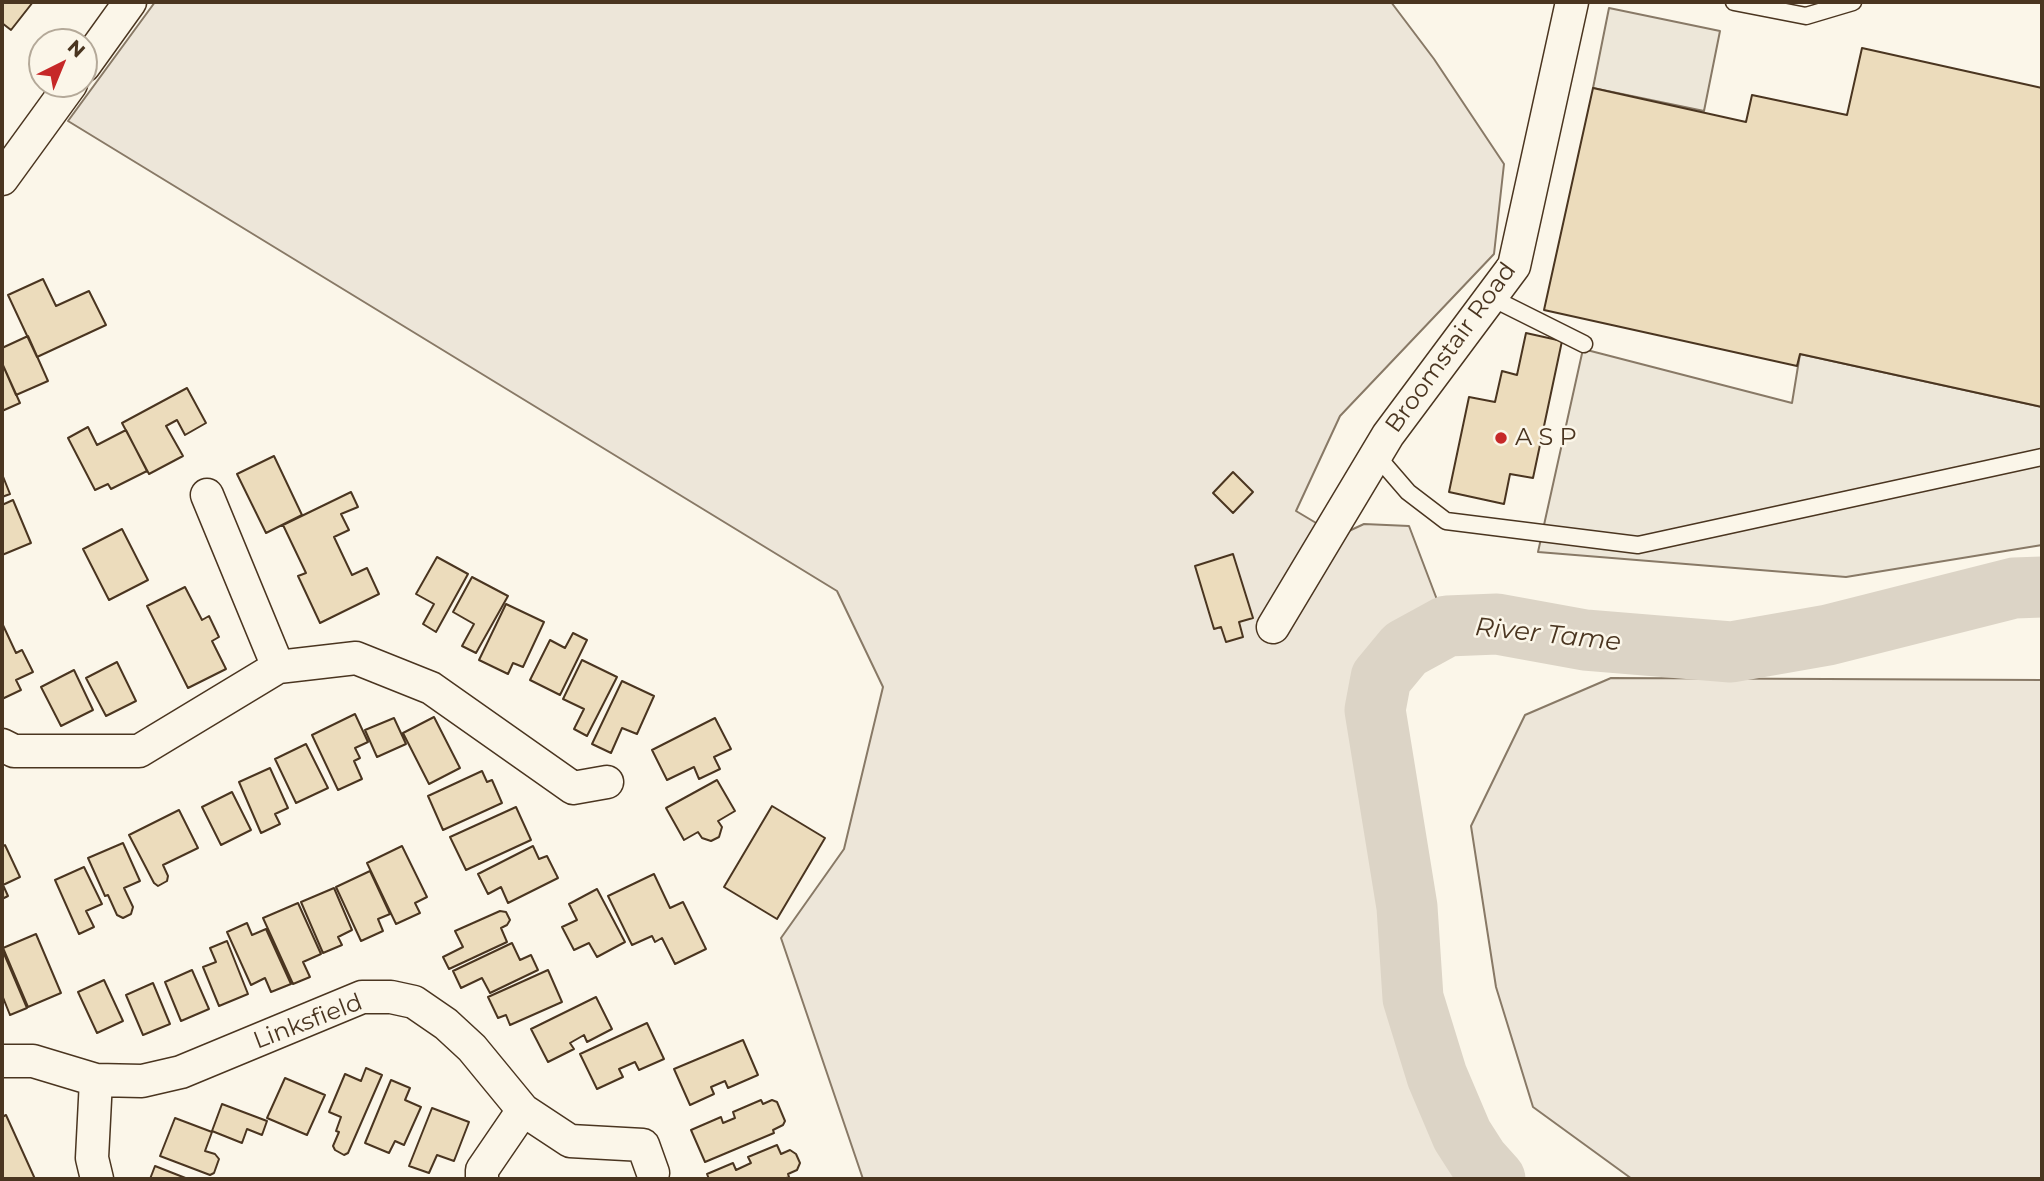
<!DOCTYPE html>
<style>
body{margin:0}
#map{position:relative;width:2044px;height:1181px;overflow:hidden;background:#fbf6e9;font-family:Montserrat,sans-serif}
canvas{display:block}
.frame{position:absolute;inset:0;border:4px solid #4a3520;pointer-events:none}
.north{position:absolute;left:28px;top:28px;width:70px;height:70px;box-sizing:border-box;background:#fbf6e9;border:2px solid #b4a999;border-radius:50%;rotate:43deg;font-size:19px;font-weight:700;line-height:28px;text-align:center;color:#4a3520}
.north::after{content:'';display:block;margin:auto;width:24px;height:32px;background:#c62828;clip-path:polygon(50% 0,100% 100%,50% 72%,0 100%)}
</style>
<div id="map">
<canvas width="2044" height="1181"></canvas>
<div class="frame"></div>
<div class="north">N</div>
</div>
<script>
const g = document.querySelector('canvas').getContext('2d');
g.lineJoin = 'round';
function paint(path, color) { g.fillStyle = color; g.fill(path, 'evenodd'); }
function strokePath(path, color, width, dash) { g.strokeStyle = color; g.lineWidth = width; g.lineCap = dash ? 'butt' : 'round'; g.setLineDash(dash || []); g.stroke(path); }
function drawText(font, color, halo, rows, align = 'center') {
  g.font = font + ' Montserrat,sans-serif'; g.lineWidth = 5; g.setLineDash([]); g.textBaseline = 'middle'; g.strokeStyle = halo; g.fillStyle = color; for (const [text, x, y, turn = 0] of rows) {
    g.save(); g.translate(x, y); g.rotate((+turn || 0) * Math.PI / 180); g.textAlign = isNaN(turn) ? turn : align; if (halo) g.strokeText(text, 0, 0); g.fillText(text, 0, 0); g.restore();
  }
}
const green = new Path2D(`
 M155,2H1391L1434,59L1504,164L1494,254L1340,416L1296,511L1338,536L1364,524L1409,526L1447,626L1405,649L1381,678L1375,710L1407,907L1413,998L1437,1076L1462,1135L1478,1160L1495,1179H863L781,938L844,849L883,687L837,591L68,121Z
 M1611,678L2042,680V1179H1632L1533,1107L1496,987L1471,826L1525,715Z`);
paint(green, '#ede6d9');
strokePath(green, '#887966', 2);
const parking = new Path2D(`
 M1609,8L1720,31L1704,111L1593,88Z
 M1583,349L1792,403L1800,354L2042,407V545L1846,577L1538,552Z`);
paint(parking, '#ede7d9');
strokePath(parking, '#887966', 2);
strokePath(new Path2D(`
 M1495,1179L1478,1160L1462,1135L1437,1076L1413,998L1407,907L1375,710L1381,678L1405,649L1447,626L1497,624L1585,640L1731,652L1828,635L2014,588L2042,587`), '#dcd4c6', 61);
const building = new Path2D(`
 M2,2H33L11,30L2,23Z
 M1862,48L2042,88V407L1800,354L1797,366L1544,310L1593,88L1746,122L1752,95L1847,115Z
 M43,279L56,306L89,291L106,325L37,357L8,295Z
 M1526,333L1562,341L1533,478L1510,474L1504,504L1449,492L1469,397L1495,402L1502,371L1517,375Z
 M28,336L48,381L16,395L2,363V348Z
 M2,363L20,403L2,411Z
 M187,388L206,423L185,435L177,420L166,426L183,456L149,474L122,423Z
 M88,427L97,445L126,430L147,471L111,489L108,484L95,490L68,438Z
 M274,456L302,515L266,533L237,474Z
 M1233,472L1253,492L1233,513L1213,493Z
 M2,474L10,494L2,497Z
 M351,492L358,507L341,514L349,530L334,537L352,575L367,568L379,594L320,623L298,576L306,573L283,525Z
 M13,500L31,543L2,555V505Z
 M122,529L148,580L109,600L83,549Z
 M1233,554L1253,618L1239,622L1243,637L1226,642L1221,627L1214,629L1195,566Z
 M437,557L468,574L436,632L423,624L434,604L416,594Z
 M472,577L508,596L476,653L462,646L474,624L453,612Z
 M185,587L202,620L209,616L219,637L212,641L226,669L188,688L147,606Z
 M506,604L544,622L523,667L513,663L508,674L479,660Z
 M2,623L16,653L22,650L33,672L16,680L21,690L2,699Z
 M573,633L587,640L560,695L530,680L550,640L565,648Z
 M582,660L617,677L587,736L574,729L584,709L563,699Z
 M117,662L136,701L106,716L86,678Z
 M74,670L93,710L61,726L41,687Z
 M622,681L654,696L637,734L622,728L611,753L592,744Z
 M355,714L368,742L355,748L360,758L354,761L362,779L338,790L312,735Z
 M434,717L460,768L429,784L403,733Z
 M394,718L406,744L377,757L365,730Z
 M715,718L731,749L714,757L720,769L699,779L694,767L667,780L652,750Z
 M306,744L328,788L296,803L275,759Z
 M270,768L288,808L275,814L280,824L261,833L239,782Z
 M482,771L487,782L492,780L502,803L443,830L428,796Z
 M717,780L735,811L718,821L722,827L719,837L711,841L702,838L698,832L684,840L666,808Z
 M232,792L251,830L221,845L202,807Z
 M772,806L825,838L777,919L724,887Z
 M516,807L531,840L466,870L450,837Z
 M179,810L198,848L163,865L168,876L167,881L158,886L154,883L129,835Z
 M123,843L140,881L124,888L133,907L131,914L123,918L117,915L108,895L105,896L88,858Z
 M5,845L20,877L3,885L8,896L2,899V847Z
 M402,846L427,897L415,903L420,913L396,924L367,863Z
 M533,846L539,859L547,856L558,878L508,903L501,887L488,894L478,874Z
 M84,867L102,904L86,911L94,927L79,934L55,880Z
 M370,871L390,914L378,919L383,931L361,941L336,887Z
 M654,874L670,908L683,902L706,949L675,964L662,938L655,942L652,936L632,945L608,896Z
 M334,888L352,930L338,937L342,945L323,953L301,902Z
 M597,889L625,942L597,957L589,943L574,950L562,927L577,920L569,904Z
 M298,903L321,954L303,962L310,977L293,984L263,918Z
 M500,911L506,912L510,920L507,925L501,928L507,942L449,969L443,957L463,947L455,931Z
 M247,923L252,935L266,929L291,984L271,992L265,978L251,985L227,932Z
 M36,934L61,993L28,1007L3,948Z
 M227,941L248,994L219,1006L203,967L216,962L210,948Z
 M512,943L520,960L531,955L538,970L490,993L482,978L461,988L453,971Z
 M2,949L27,1008L10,1015L2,995Z
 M192,970L209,1009L181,1021L165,982Z
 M548,970L562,1002L510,1025L506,1015L498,1018L488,997Z
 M104,980L123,1021L97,1033L78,992Z
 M153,983L170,1024L143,1035L126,995Z
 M596,997L612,1029L587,1042L584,1035L570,1043L574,1049L548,1062L531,1029Z
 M647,1023L664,1059L639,1070L635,1062L619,1069L623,1077L597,1089L580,1054Z
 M743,1040L758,1075L728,1088L725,1081L711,1087L714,1094L690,1105L674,1069Z
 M366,1068L382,1075L348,1153L344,1155L335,1150L333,1146L339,1132L336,1131L341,1117L329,1112L345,1074L361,1081Z
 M285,1078L325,1095L307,1135L267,1118Z
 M391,1080L410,1088L405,1100L421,1107L404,1145L395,1141L389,1153L365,1143Z
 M761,1100L763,1104L772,1100L777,1102L785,1121L783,1125L773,1130L774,1133L705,1162L691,1130L721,1117L723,1123L735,1118L733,1112Z
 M222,1104L267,1121L262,1135L247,1129L242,1143L212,1131Z
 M432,1108L469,1122L454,1161L437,1155L429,1173L409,1166Z
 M6,1115L35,1179H2V1117Z
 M175,1118L212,1132L205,1151L215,1154L219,1159L214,1173L210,1175L160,1156Z
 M777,1145L781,1154L790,1150L796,1154L800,1163L797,1170L788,1174L789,1177L784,1179H709L707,1174L733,1163L736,1170L751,1163L748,1157Z
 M155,1166L188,1179H150Z`);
paint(building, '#ecdcbc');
strokePath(building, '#4a3520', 2);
const lane = new Path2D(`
 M1734,2L1806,16L1853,2
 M1490,297L1584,344
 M1376,455L1408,492L1446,521L1638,545L2042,457`);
const street = new Path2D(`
 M84,66L130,2
 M2,179L71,84
 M207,495L278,667
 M1273,627L1388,435L1514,266L1572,2
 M2,745L14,751H139L278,667L356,658L431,688L573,788L607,782
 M2,1061H33L96,1080L142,1081L181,1072L362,997H391L414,1002L446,1024L472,1048L523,1110L570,1141L643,1145L653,1173
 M96,1080L92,1158L97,1179
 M482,1179V1170L523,1110`);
strokePath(lane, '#4a3520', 19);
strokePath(street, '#4a3520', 35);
strokePath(lane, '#fbf6e9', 16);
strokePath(street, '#fbf6e9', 32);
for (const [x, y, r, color] of [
 [1501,438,7,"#c62828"]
]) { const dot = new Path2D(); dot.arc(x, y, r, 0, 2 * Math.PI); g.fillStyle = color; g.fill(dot); strokePath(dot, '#fbf6e9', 2.5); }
drawText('24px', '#4a3520', '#fbf6e9', [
 ["Broomstair Road",1451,348,-54],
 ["Linksfield",308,1022,-21]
]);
drawText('24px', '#4a3520', '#fbf6e9', [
 ["A S P",1515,438]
], 'left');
drawText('italic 26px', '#4a3520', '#fbf6e9', [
 ["River Tame",1548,635,6]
]);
</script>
